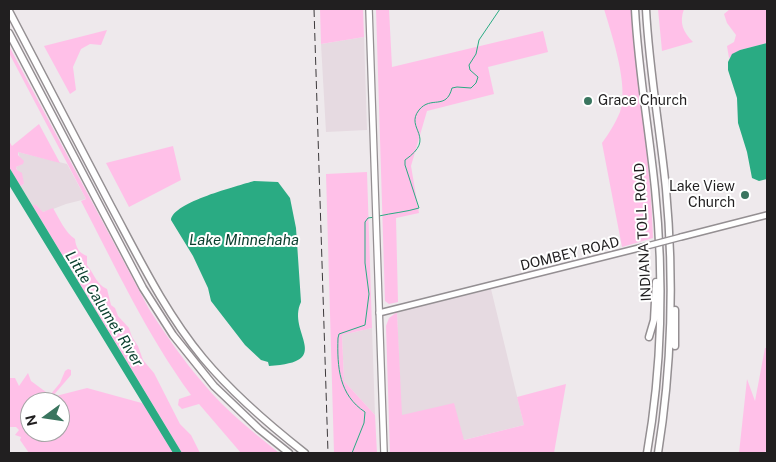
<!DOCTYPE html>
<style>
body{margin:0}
#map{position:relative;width:776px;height:462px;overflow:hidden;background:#eee9ec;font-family:"Public Sans",sans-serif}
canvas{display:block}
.frame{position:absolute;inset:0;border:10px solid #211f20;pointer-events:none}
.north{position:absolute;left:20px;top:392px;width:50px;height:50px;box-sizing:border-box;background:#fff;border:1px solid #a6a5a6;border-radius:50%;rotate:256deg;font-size:14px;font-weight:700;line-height:20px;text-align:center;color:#211f20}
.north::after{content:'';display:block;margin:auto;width:18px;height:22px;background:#3a755f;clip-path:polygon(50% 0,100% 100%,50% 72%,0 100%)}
</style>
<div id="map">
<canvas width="776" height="462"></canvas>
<div class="frame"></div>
<div class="north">N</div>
</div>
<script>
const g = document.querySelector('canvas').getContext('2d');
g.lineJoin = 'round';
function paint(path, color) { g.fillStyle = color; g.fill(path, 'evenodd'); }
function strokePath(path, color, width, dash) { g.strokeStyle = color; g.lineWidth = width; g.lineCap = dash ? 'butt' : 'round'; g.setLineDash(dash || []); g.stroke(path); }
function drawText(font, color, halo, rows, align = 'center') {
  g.font = font + ' "Public Sans",sans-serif'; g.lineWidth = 4; g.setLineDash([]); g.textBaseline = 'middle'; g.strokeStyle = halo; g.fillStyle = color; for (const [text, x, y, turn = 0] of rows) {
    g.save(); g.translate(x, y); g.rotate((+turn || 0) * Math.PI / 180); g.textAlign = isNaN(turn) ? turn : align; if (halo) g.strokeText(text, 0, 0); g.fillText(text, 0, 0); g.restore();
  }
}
paint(new Path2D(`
 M364,37L367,130L326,132L321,44Z
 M18,152L67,164L86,199L66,204L48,211L42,212L36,205H32L20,186L24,184L16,167L22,164Z
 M491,289L524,425L464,440L401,415L397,312Z
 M372,328L375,415L344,381L342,335Z`), '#e6dae1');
paint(new Path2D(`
 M320,9H363L364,37L321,44Z
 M376,9H389L392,67L543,31L548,52L488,67L494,94L427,111L411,166L419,213L396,218L398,302L389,304L385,301Z
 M604,9H631C637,86 651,161 653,238L622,247L602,143C609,133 615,124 620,112C629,85 612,36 604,9Z
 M658,9H684C679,23 683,32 693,42L662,51Z
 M730,9H767V43L740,50L729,58L727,46L734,42L736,35L727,23L724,14Z
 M107,30L101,45L90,44L81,49L73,67L76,90L70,94L44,46Z
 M9,46L149,309C166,335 183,360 203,383C225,410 253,432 279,453H241L199,404L182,409L178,405L179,399L191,395C147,335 115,266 81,201L86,199L9,53Z
 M39,124L60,163L18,152V155L24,161L23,164L16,167L17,170L22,173L24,184L20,186L9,167V141L12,146Z
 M173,146L181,180L129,207L106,163Z
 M367,172L372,328L342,335L344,381L375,415L377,453H334L326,174Z
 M32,205H36L43,212L53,208C60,220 65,232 75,239C76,248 79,253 87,256V265C95,275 96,284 107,289L111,305L115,308L118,316L129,328L132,337L138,346L143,360L154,373L180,424L191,435L200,453H182Z
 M397,312L402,415L454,403L464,440L524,425L517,397L566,384L554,453H390L386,326L389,318Z
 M765,348H767V447L765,453H739L747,379L755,401Z
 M68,369L71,370V375L52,397L87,388L149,405L179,453H29L20,440L21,437L15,435L19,430L16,427H9V378H15L19,386L28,373L31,381L50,395L60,383L65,371ZM30,402H60V432H30Z`), '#ffc0e8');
paint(new Path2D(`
 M767,43V179L759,181L752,178L747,152L738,123L737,98L728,70V62L732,54L740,50Z
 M9,167L182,453H173L9,185Z
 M254,181L278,182L290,198L296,228L301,302C286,333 336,362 269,366L268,362L261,360L245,345L211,301L208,288L193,256L171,220C173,202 238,186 254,181Z`), '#2aab83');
strokePath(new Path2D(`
 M379,216C392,213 406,212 419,208L405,165V160C438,137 404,129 419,110C431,95 446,111 452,88L457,87L471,88L476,83L478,77L470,70L469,65L476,54L479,40L500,9
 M352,453L364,423L365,412C339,395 337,367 338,338L339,334L365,325L369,294L365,263V222L368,218L375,217`), '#2aab83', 1);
const secondary = new Path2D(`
 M681,237L767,215
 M379,313L647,246`);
const primary = new Path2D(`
 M369,9L384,453`);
const highway = new Path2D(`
 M635,9C638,69 649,129 655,189C664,277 662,367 647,453
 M646,9C649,69 660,129 666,189C674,277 672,366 658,453
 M9,11C43,76 77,141 111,206C139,258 165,312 203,358C233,394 268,424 305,453
 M9,33L143,288L173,335L214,386L259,429L289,453
 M675,310V346
 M649,337L654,320L656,282`);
strokePath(secondary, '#948f92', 8);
strokePath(primary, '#948f92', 8);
strokePath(highway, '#948f92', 9);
strokePath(secondary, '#fff', 5);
strokePath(primary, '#fff', 5.5);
strokePath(highway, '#fff', 6);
strokePath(new Path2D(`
 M314,9L328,453`), '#3b383a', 1, [8, 4]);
const secondaryBridge = new Path2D(`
 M647,246L681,237`);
strokePath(secondaryBridge, '#948f92', 8, []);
strokePath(secondaryBridge, '#fff', 5);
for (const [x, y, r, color] of [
 [588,101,5,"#3a755f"],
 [745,195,5,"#3a755f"]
]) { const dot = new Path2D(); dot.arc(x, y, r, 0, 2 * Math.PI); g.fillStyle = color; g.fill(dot); strokePath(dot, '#fff', 2); }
drawText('14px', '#211f20', '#fff', [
 ["Grace Church",598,101],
 ["Lake View",735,187,"right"],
 ["Church",735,203,"right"]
], 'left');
drawText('14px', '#211f20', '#fff', [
 ["INDIANA TOLL ROAD",643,232,-93],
 ["DOMBEY ROAD",570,254,-14]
]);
drawText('italic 15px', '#0a3f2e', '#fff', [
 ["Lake Minnehaha",244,240],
 ["Little Calumet River",104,309,58]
]);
</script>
